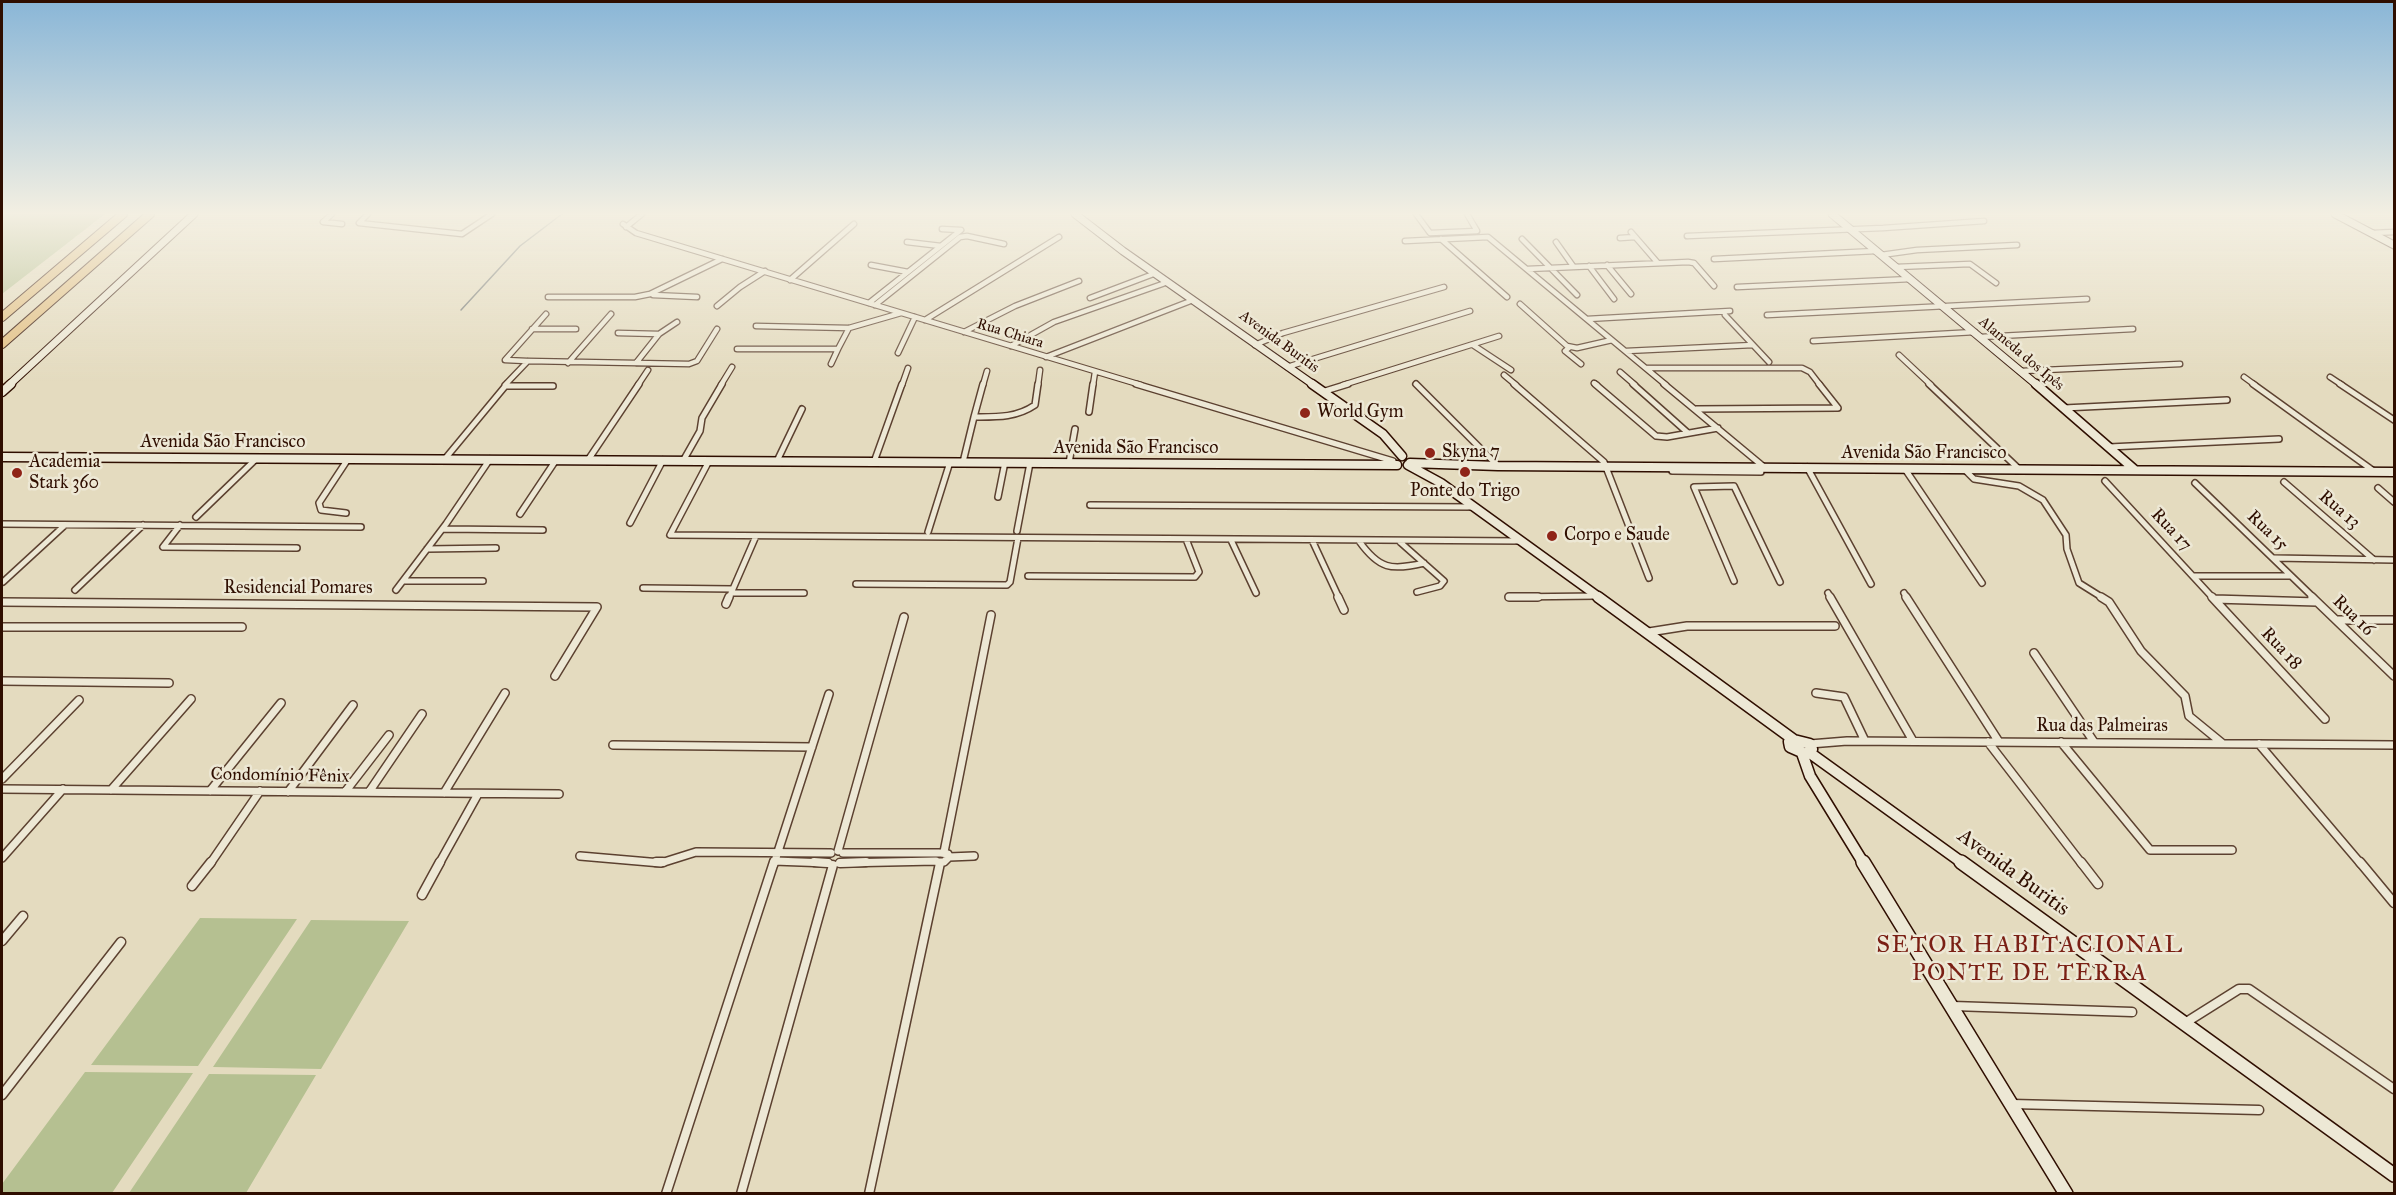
<!DOCTYPE html>
<meta charset="utf-8">
<style>
body{margin:0}
#map{position:relative;width:2396px;height:1195px;overflow:hidden;background:#e4dbbf;font-family:"IM FELL Great Primer",serif}
canvas{display:block}
.frame{position:absolute;inset:0;border:3px solid #2f0e00;pointer-events:none}
</style>
<div id="map">
<canvas width="2396" height="1195"></canvas>
<div class="frame"></div>
</div>
<script>
const g = document.querySelector('canvas').getContext('2d');
g.lineJoin = 'round';
function paint(path, color) { g.fillStyle = color; g.fill(path, 'evenodd'); }
function strokePath(path, color, width, dash) { g.strokeStyle = color; g.lineWidth = width; g.lineCap = dash ? 'butt' : 'round'; g.setLineDash(dash || []); g.stroke(path); }
function drawText(font, color, halo, rows, align = 'center') {
  g.font = font + ' "IM FELL Great Primer",serif'; g.lineWidth = 5; g.setLineDash([]); g.textBaseline = 'middle'; g.strokeStyle = halo; g.fillStyle = color; for (const [text, x, y, turn = 0] of rows) {
    g.save(); g.translate(x, y); g.rotate((+turn || 0) * Math.PI / 180); g.textAlign = isNaN(turn) ? turn : align; if (halo) g.strokeText(text, 0, 0); g.fillText(text, 0, 0); g.restore();
  }
}
paint(new Path2D(`
 M2,214H105L2,294Z
 M200,918L297,919L198,1066L91,1065Z
 M311,920L409,921L321,1069L213,1067Z
 M85,1072L193,1073L112,1193H2V1184Z
 M209,1074L316,1075L246,1193H129Z`), '#b5c091');
strokePath(new Path2D(`
 M461,310L520,246L562,214`), '#707472', 1.5);
const streetFar3 = new Path2D(`
 M332,214L323,222L342,224
 M368,214L359,223L462,234L492,214
 M1416,214L1430,233L1477,231L1467,214
 M623,224L636,233L1141,385
 M626,227L642,214
 M1631,232L1657,262
 M2372,233L2394,232
 M1687,236L1883,228L1984,221
 M1620,238L1635,237
 M1441,239L1507,297
 M1522,239L1577,295
 M1405,241L1488,237L1666,385
 M907,242L941,246
 M1556,242L1573,266
 M1881,255L1917,250L2017,245
 M1714,259L1876,251
 M871,265L908,272
 M1607,265L1631,294
 M1589,266L1614,299
 M1896,267L1970,264L1996,283
 M1527,269L1688,262L1694,263L1714,286
 M790,280L854,224
 M1737,287L1911,279
 M653,295L697,297
 M548,297H635L650,294L722,259
 M1090,298L1156,273
 M869,303L961,230L942,229
 M1520,304L1567,346L1577,348L1612,340
 M875,305L960,237L967,236L1004,244
 M717,306L740,287L765,271
 M1725,315L1769,362
 M1767,315L2087,299
 M1587,319L1730,311
 M925,320L1059,237
 M756,326L849,328L901,313
 M532,329H576
 M964,332L1015,306L1079,281
 M618,333L659,334L636,363
 M659,334L677,322
 M1980,337L2133,329
 M1813,341L1975,332
 M1255,345L1283,333L1444,287
 M1473,345L1511,370
 M1011,346L1054,322L1168,282
 M1570,347L1565,351L1581,364
 M737,349H838L849,328
 M1626,351L1753,345
 M898,353L915,317
 M1899,355L1931,385
 M1046,357L1193,300
 M527,361L505,360L546,314
 M568,363L611,314
 M831,364L838,349
 M1287,367L1470,311
 M1646,368H1802L1810,372L1820,385
 M2021,371L2180,364
 M1620,372L1635,385
 M1504,375L1516,385
 M2244,377L2255,385
 M2330,377L2342,385
 M1594,383L1597,385
 M505,385L528,361L689,364L697,361L717,329
 M638,385L648,370
 M721,385L732,367
 M902,385L908,368
 M983,385L987,371
 M1038,385L1040,370
 M1093,385L1095,372
 M1343,385L1499,336`);
const streetFar2 = new Path2D(`
 M1136,384L1393,461
 M1416,384L1498,466
 M1514,384L1604,462L1649,578
 M1595,384L1656,436L1667,437L1718,428
 M1633,384L1688,433
 M1664,384L1764,467
 M1929,384L2019,469
 M2253,384L2375,472
 M2340,384L2394,420
 M505,386H553
 M1322,392L1348,384
 M2064,408L2227,400
 M1696,409L1838,408L1819,384
 M1089,412L1093,384
 M974,417L983,384
 M2109,447L2279,439
 M444,460L507,384
 M588,460L639,384
 M683,461L700,431L702,418L722,384
 M709,461L670,535L1520,541
 M777,461L802,409
 M874,462L902,384
 M963,462L974,417C996,417 1016,418 1035,405L1038,384
 M1069,463L1075,429
 M1807,467L1871,584
 M1905,469L1982,583
 M1965,470L1974,479L2019,486L2043,500L2066,535L2067,549L2079,583L2103,598
 M1672,471L1761,472
 M2105,481L2213,598
 M2284,482L2374,560
 M2195,483L2314,598
 M2378,488L2394,502
 M998,497L1005,462
 M1090,505L1473,507
 M346,513L321,510L319,503L348,459
 M520,514L556,460
 M196,517L257,458
 M630,523L663,460
 M2,524L361,527
 M180,525L163,547L297,548
 M443,529L543,530
 M1017,531L1030,463
 M928,532L950,462
 M1231,540L1256,593
 M1312,540L1339,598
 M1359,541C1379,569 1391,571 1424,563
 M1400,542L1444,581L1440,586L1417,592
 M427,549L496,548
 M2274,558L2394,560
 M1028,576L1195,577L1199,572L1186,539
 M2193,576H2291
 M403,581H483
 M1734,581L1694,487L1734,486L1780,582
 M3,582L65,525
 M856,584L1007,585L1010,582L1018,538
 M643,588L733,589
 M75,590L143,525
 M396,590L446,524L490,459
 M731,593H804
 M1828,593L1831,598
 M1904,593L1907,598
 M1509,597L1598,596
 M729,598L756,536`);
const streetFar1 = new Path2D(`
 M1338,597L1344,610
 M1509,597H1538
 M1830,597L1913,741
 M1906,597L1999,742
 M2101,597L2109,602L2141,651L2185,696L2189,716L2222,743
 M2212,597L2325,719
 M2312,597L2394,676
 M2214,599L2317,602
 M2,602L597,607L555,676
 M726,604L729,597
 M2337,620H2394
 M2,627H242
 M1649,632L1687,626H1835
 M2034,653L2094,742
 M2,681L169,683
 M1816,693L1844,697L1865,741
 M1988,742L2082,864
 M2061,742L2150,850H2232
 M1810,744L1847,741L2394,745
 M2259,744L2361,864
 M613,745L812,747
 M2,779L79,700
 M2,789L559,794
 M111,790L191,699
 M210,791L281,703
 M288,792L353,705
 M345,792L389,735
 M369,792L422,714
 M444,793L505,693
 M838,851L904,617
 M944,852L991,615
 M843,853H939
 M941,853L948,854L949,857L974,856
 M580,856L661,863L696,852L831,853
 M2,858L63,789
 M774,861L828,863
 M938,862H944L949,857
 M840,863L936,861
 M210,864L260,791
 M439,864L478,794
 M774,864L829,694`);
const street = new Path2D(`
 M656,862H663
 M814,862L828,863
 M2081,862L2098,884
 M2360,862L2394,903
 M840,863L866,862
 M192,886L211,862
 M422,895L440,862
 M2,941L23,916
 M1953,1006L2132,1012
 M2185,1023L2239,989H2249L2394,1089
 M2,1095L121,942
 M2012,1104L2259,1110
 M666,1194L774,862
 M741,1194L833,865
 M869,1194L940,863`);
const secondaryFar3 = new Path2D(`
 M1075,214L1123,251L1314,385
 M1832,214L2037,385
 M2335,214L2394,245
 M9,385L194,214`);
const secondaryFar2 = new Path2D(`
 M1312,384L1383,434L1402,456
 M2036,384L2135,470
 M2,392L11,384
 M2,457L1397,465
 M1410,463L1498,466L2394,472
 M1408,465L1441,483L1600,598`);
const secondaryFar1 = new Path2D(`
 M1598,597L1794,740
 M1794,740L1810,744L1812,749L1806,754L1790,747L1789,742Z
 M1802,753L1810,776L1864,864
 M1810,753L1964,864`);
const secondary = new Path2D(`
 M1863,862L2066,1194
 M1961,862L2394,1175`);
const primary = new Path2D(`
 M2,317L123,214
 M2,344L150,214`);
strokePath(streetFar3, '#5c4130', 7);
strokePath(streetFar2, '#5c4130', 8);
strokePath(streetFar1, '#5c4130', 10);
strokePath(street, '#5c4130', 11);
strokePath(secondaryFar3, '#2f0e00', 9);
strokePath(secondaryFar2, '#2f0e00', 11);
strokePath(secondaryFar1, '#2f0e00', 13);
strokePath(secondary, '#2f0e00', 16);
strokePath(primary, '#2f0e00', 10);
strokePath(streetFar3, '#ede8d5', 4.5);
strokePath(streetFar2, '#ede8d5', 5);
strokePath(streetFar1, '#ede8d5', 7);
strokePath(street, '#ede8d5', 8);
strokePath(secondaryFar3, '#ede8d5', 7);
strokePath(secondaryFar2, '#ede8d5', 8);
strokePath(secondaryFar1, '#ede8d5', 10);
strokePath(secondary, '#ede8d5', 13);
strokePath(primary, '#e2be80', 8);
const sky = g.createLinearGradient(0, 0, 0, 381);
sky.addColorStop(0, '#89b6d7');
sky.addColorStop(0.56, '#f3efe2');
sky.addColorStop(1, '#f3efe200');
g.fillStyle = sky;
g.fillRect(0, 0, 2396, 381);
for (const [x, y, r, color] of [
 [1305,413,6,"#8f2418"],
 [1430,453,6,"#8f2418"],
 [1465,472,6,"#8f2418"],
 [17,473,6,"#8f2418"],
 [1552,536,6,"#8f2418"]
]) { const dot = new Path2D(); dot.arc(x, y, r, 0, 2 * Math.PI); g.fillStyle = color; g.fill(dot); strokePath(dot, '#ede8d5', 2); }
drawText('15px', '#2f0e00', '#ede8d5', [
 ["Rua Chiara",1010,334,17],
 ["Avenida Buritis",1279,342,36],
 ["Alameda dos Ipês",2021,354,40]
]);
drawText('18px', '#2f0e00', '#ede8d5', [
 ["World Gym",1317,413],
 ["Skyna 7",1442,453],
 ["Academia",29,463],
 ["Stark 360",29,484],
 ["Ponte do Trigo",1465,492,"center"],
 ["Corpo e Saude",1564,536]
], 'left');
drawText('18px', '#2f0e00', '#ede8d5', [
 ["Avenida São Francisco",223,443],
 ["Avenida São Francisco",1136,449],
 ["Avenida São Francisco",1924,454],
 ["Rua 13",2339,510,41],
 ["Rua 17",2171,530,47],
 ["Rua 15",2267,531,44],
 ["Residencial Pomares",298,589],
 ["Rua 16",2353,616,44],
 ["Rua 18",2281,649,47],
 ["Rua das Palmeiras",2102,727],
 ["Condomínio Fênix",280,776,1]
]);
drawText('21px', '#2f0e00', '#ede8d5', [
 ["Avenida Buritis",2013,873,36]
]);
g.letterSpacing = '1.5px';
drawText('24px', '#7a1f14', '#ede8d5', [
 ["SETOR HABITACIONAL",2030,946],
 ["PONTE DE TERRA",2030,974]
]);
g.letterSpacing = '0px';
</script>
